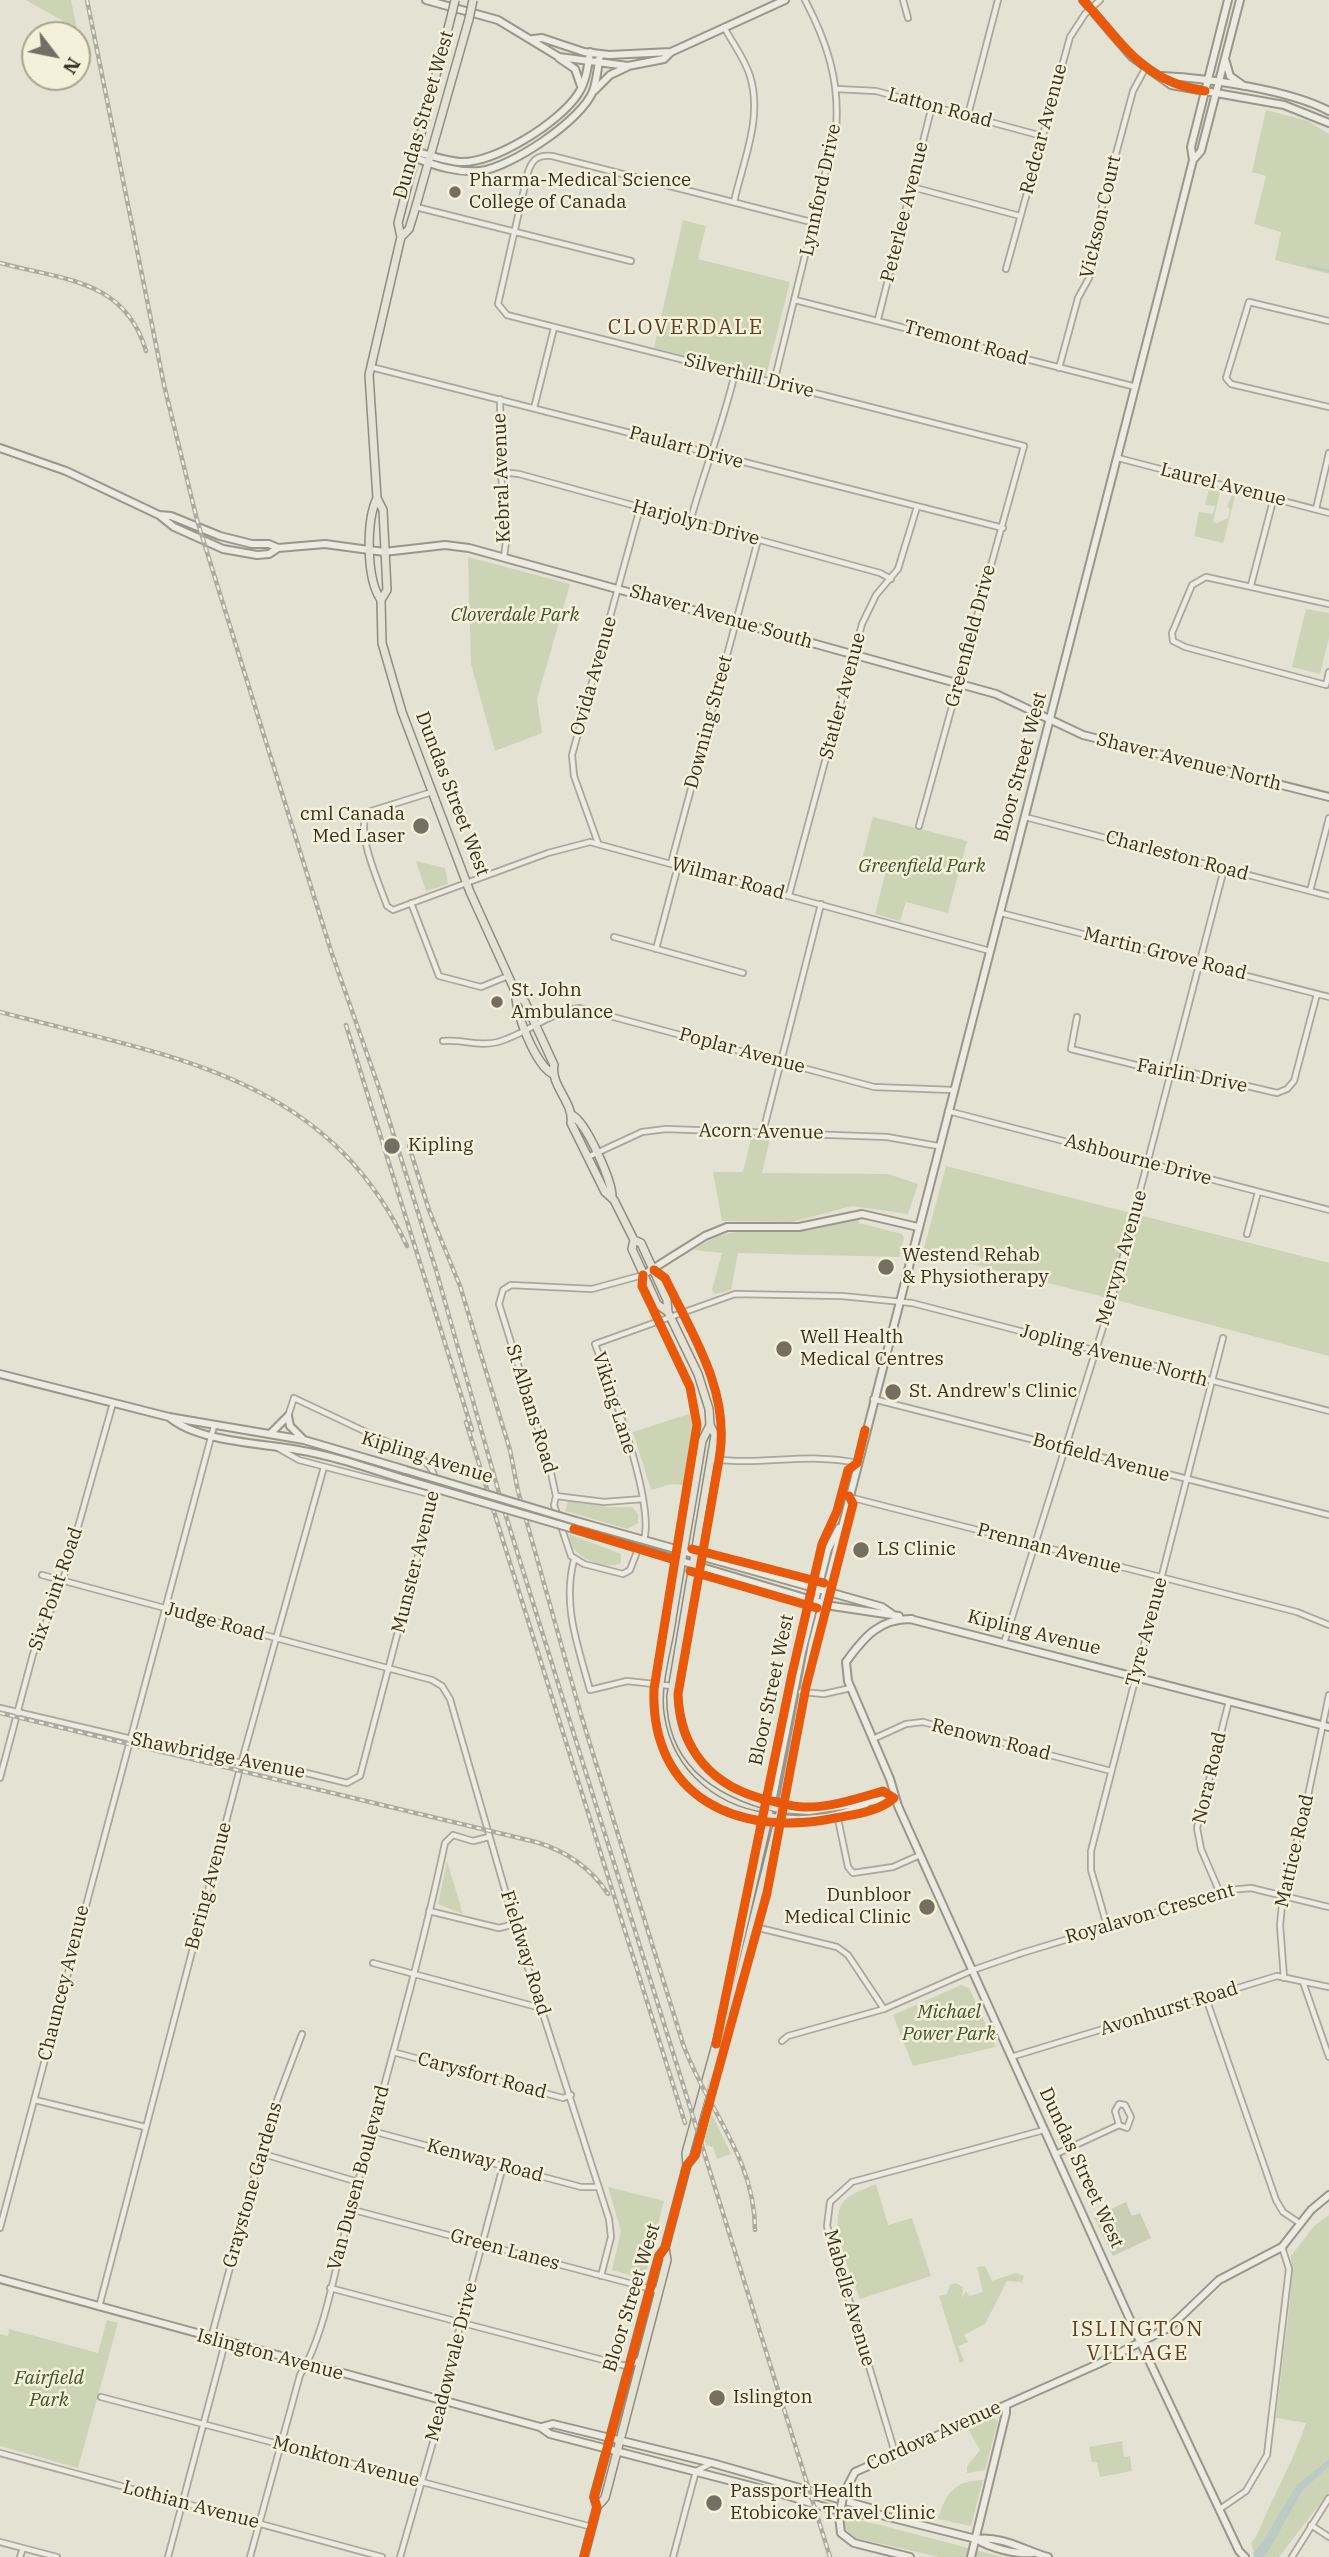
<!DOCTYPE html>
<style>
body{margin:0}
#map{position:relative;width:1329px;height:2557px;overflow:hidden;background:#e4e2d2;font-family:"IBM Plex Serif",serif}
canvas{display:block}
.north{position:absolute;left:21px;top:21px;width:70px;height:70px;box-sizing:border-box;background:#f3f1da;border:2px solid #a8a490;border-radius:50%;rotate:122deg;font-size:19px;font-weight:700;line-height:28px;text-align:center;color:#383122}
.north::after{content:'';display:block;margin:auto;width:24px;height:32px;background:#746f60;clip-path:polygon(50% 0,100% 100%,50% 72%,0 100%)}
</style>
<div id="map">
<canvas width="1329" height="2557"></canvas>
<div class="north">N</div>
</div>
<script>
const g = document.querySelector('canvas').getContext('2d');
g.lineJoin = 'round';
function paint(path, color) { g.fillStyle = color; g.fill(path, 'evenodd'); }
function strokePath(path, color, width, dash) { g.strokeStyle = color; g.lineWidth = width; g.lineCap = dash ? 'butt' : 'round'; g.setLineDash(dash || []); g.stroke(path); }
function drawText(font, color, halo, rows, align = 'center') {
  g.font = font + ' "IBM Plex Serif",serif'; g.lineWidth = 5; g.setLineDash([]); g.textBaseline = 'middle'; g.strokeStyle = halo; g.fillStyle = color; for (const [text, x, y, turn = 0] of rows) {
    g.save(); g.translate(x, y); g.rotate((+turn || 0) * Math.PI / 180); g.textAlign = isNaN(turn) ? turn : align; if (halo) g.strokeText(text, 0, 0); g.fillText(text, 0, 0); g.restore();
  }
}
paint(new Path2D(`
 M26,0H71L77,29L72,26Z
 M1266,110L1308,121L1329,134V274L1275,260L1281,232L1254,224L1266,176L1252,172Z
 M683,220L706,226L698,259L790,282L766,376L654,348Z
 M1209,489L1220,492L1213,522L1217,523L1228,518L1230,510L1227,506L1232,495L1235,496L1223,543L1194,536L1199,512L1213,514L1215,506L1205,505Z
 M468,557L570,584L537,699L542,733L495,751L471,664Z
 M1306,609L1329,613V638L1320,674L1292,667Z
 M873,817L967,841L948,913L906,902L900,921L875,914L885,874L860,867Z
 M416,861L445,868L448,884L426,891Z
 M751,1138H770L762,1173L888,1174L918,1184L908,1214L852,1206L792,1222L722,1221L713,1172H743Z
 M946,1166L1131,1213L1108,1298L923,1252Z
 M1139,1215L1329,1263V1356L1116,1300Z
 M858,1220L859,1223L902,1234L904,1238L899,1257L738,1253L731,1290L715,1294L712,1290L722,1253L694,1250C731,1224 750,1233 793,1232C814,1231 836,1223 858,1220Z
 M695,1412L684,1485L672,1484L651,1490L633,1432Z
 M568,1501L607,1507H632L638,1514V1523L627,1529L573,1513L565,1511Z
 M569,1534L621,1554V1563C610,1570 583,1561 575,1550C571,1546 570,1539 569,1534Z
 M447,1861L463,1914L438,1904Z
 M961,1985L969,1988L996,2047L913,2066L893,2015Z
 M712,2115L731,2154L717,2159L713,2147L706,2145L704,2138Z
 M876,2184L888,2225L912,2218L931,2276L860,2299C852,2275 824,2219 846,2199C854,2192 867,2188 876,2184Z
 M608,2187L664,2201L645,2276L641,2278L612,2270L621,2231Z
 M1329,2215V2492L1279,2557H1256L1251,2543C1260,2533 1260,2526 1266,2514C1280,2483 1295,2457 1306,2423L1276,2418L1291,2290V2256L1314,2226Z
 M985,2266L992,2281L1016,2273L1024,2276L1022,2282L1007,2281L985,2324L964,2335L968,2342L958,2346L964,2361L960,2363L939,2296L947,2294L950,2285L956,2283L963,2287L962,2298L966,2291L969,2296L983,2292L977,2267Z
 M107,2320L118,2323L78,2468L0,2446V2334L8,2336L9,2329L98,2353Z
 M992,2417L998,2421L985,2470L967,2473V2466L980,2450L968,2429Z
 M1122,2441L1124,2457L1130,2456L1132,2471L1100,2477L1097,2462H1092L1089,2447Z
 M983,2480L971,2526L938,2519C946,2493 954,2481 983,2480Z
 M845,2517C900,2529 951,2544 1003,2557H939L856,2538L844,2528Z`), '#cdd4b6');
paint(new Path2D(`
 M1126,2202L1132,2216L1140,2213L1151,2238L1113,2256L1094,2217Z`), '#c9ceb5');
paint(new Path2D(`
 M1329,2459V2466L1302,2491L1269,2550L1263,2557H1254L1253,2553L1263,2541L1296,2486Z`), '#bccac4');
strokePath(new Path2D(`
 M1308,266L1329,271`), '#bccac4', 2);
const street = new Path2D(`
 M903,0L908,18
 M724,27C733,44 745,59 750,76C763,118 743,161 734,202
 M836,89L876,91L1042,136
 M968,115L998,0
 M912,187L1020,216
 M416,207L631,261
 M815,223L552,156C538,154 532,160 528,172L498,304L507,315L554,327L1024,446L919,826
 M1006,269L1070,37L1085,14L1100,0
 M795,300L1136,387
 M878,319L932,106
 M1329,321L1249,302L1226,378L1231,384L1329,407
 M371,367L1003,528
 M1059,368L1078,298L1089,278L1103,202L1133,91L1146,67
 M774,382L836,129C840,81 827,42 805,0
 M500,399L501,472L506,542L504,557
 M534,408L554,328
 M1118,458L1329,513
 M501,472L519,474L880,573L891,579
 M1316,509L1329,453
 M690,522C704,471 723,424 735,373
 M1251,585L1274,497
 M1329,604L1206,577L1192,585L1172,633L1173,641L1185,647L1326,685L1329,672
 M432,792L368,812C354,830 380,885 387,906L393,910L548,853L590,842L990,951
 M1025,817L1329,896
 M598,843L574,776L572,755L640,508
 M671,863L758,540
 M1310,891L1329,818
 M789,895L862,624L876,595L898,569L917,507
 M411,903L439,976L481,987L508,976
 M1001,913L1329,997
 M614,937L743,973
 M656,949L678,866
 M1077,1017L1071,1049L1160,1071H1184L1277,1093L1287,1089L1294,1081L1317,994
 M443,1041C462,1039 479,1047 498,1042C527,1034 551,1011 580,1008L874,1087L953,1090
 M948,1111L1329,1210
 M763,1132L821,904
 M588,1157L642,1132L666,1129L887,1137L938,1146
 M1247,1234L1258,1192
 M873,1399L1329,1515
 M278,1448L299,1460L433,1495
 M713,1459C761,1466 809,1452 857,1463
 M556,1496L604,1502L643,1499
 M849,1497L1297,1612L1329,1625
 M644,1540C655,1501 610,1385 595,1344L735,1294L842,1296L912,1303L1329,1411
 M638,1549L630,1570L623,1574L584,1564L571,1556L554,1505L556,1496L549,1464L499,1304L503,1290L511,1285L592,1289L643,1275
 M574,1560C562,1605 578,1646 590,1690L627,1681L672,1686
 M42,1575L432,1680L442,1686L450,1699L522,1949L609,2219L611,2237L601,2276
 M1004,1643L1111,1302L1224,869
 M801,1692L824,1694L851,1688
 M0,1708L225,1761L274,1765L347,1783L360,1776L435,1491C437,1474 431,1464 417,1456L294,1398L288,1416
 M873,1739L906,1724L923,1722L1111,1771
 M0,1778L33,1654L63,1580L113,1403
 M837,1814L848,1867L853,1873L893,1867L920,1855
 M1220,1893L1201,1849L1197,1828L1229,1701
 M429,1911L499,1928L515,1924
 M751,1926L837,1947L848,1955L884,2009
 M1107,1926L1091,1870V1851L1223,1338
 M373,1963L541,2008
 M1284,1978L1280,1925L1283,1895L1305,1810L1329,1695
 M1303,1982L1329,2057
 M1206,1998L1276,2200L1283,2212L1301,2224
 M782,2041L788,2036L884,2009L973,1970L1022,1953L1230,1890L1251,1888L1329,1907
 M393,2052L563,2098L571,2095
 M1011,2057L1277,1976L1329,1987
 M35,2100L145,2127
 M1119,2104L1125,2105L1131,2117L1127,2128L1119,2125L1115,2111Z
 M372,2131L581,2187H598
 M260,2153L358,2182
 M1056,2154L1119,2125
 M350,2209L659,2291
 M0,2228L214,1426
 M330,2288L622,2365L629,2366L639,2360
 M99,2307L244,1753L324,1467
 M211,2338L270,2119L302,2034
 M101,2397L592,2527
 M0,2453L382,2557
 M895,2453L827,2226L830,2202L852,2182L1044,2130
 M1220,2509L1246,2491L1267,2455L1289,2269L1282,2247
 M1311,2525L1329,2537
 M0,2542L57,2557
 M20,2557L23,2548
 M168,2557L225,2343
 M250,2557L300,2375C326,2334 337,2257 351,2208C383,2087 419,1966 445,1843L453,1835L473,1841L489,1837
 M400,2557L442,2411L443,2390L503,2166
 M673,2557L696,2471L712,2463
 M1292,2557L1329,2498`);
const secondary = new Path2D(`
 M426,0L498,20L559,57L628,66L664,59L671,52L785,0
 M1083,0L1132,57L1171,85L1284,105L1329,123
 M533,39L542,38L584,52L609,55L671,52
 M559,58L575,69L581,86
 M1225,59L1230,76L1244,86
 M1162,76C1207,78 1290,90 1329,111
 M594,91L610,75L627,67
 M418,152C431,156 446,161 460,162C494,164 560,122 578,94C586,82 588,66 590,52
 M416,158C436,166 457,173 480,171C510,168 582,120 593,91C597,80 598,66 600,54
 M1193,160L1201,151L1240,0
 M0,448L66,471L159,515L174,527L223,549L257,555L269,554L278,548
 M159,515L171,516L220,536L252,544H269L278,548L325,544L384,552L445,545L469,548L996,694L1083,735L1329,797
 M643,1275L705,1236L727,1227H799L862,1214L918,1227
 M0,1374L169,1417L304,1440L406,1470
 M288,1416L290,1426L303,1439
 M169,1417C198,1442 260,1443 298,1450C334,1456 368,1468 403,1479
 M270,1434L288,1416
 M576,1521L882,1607L892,1614
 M574,1529L832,1606L899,1616
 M910,1619L1329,1727
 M912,1619C880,1618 864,1637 846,1662L848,1681L890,1779L898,1806L1137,2335L1239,2551L1245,2557
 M894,1798L809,1811L781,1809L812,1644L1165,271L1193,160L1191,147L1228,0
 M771,1807L802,1652L828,1549L839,1528
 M778,1818C807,1821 839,1818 866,1804
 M0,2279L540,2427L550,2434C626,2454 702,2473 778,2493C805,2500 851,2519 877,2514
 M542,2427L553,2424L712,2463L870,2508L877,2514L976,2539C990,2548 1017,2555 1033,2553
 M844,2493L855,2472L1098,2364L1170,2327L1219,2280L1282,2247L1311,2210L1329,2195
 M839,2516L841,2533L854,2543L910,2557
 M976,2539C1001,2535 1026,2551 1048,2557
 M971,2557L1006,2413V2405`);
const primary = new Path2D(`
 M452,13L398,223L401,237L369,375L377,498L383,510L387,590L381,600L382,643L402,712L470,892L516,993L525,1002L554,1065C550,1086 574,1102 571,1123L605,1192L614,1200L634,1240L641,1243L667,1300L668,1312L698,1374L709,1409L710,1425L715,1435L671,1696C670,1765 721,1795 781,1809L695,2155L687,2165L665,2248L659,2256L594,2497L597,2507L584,2557
 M401,237L409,229L414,213L469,19
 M377,498C366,521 366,579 381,600
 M516,993C514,1011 536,1066 553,1074
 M572,1115C586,1122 613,1182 612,1198
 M634,1240L632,1249L657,1304L668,1312
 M710,1425L702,1441C692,1504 680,1567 670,1631C665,1658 656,1688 660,1715C669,1776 719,1815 778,1818
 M687,2165L686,2153L717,2041L769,1814
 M597,2507L605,2498L667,2260L665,2248`);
strokePath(street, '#aaa79a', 8);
strokePath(secondary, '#99968a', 10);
strokePath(primary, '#8f8c81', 10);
strokePath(street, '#ecebe2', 4.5);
strokePath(secondary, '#ecebe2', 6);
strokePath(primary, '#e4e2d5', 7);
const rail = new Path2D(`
 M87,0L164,385L197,520L331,951L380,1091L436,1270L501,1500L830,2557
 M0,263C63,280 125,279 146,351
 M0,1012C165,1056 326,1073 407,1246
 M346,1025L472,1430
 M409,1146L429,1210L460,1286L510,1450L518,1491L581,1715L683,2044C706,2108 755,2157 755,2230
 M466,1422L685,2123
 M0,1713L536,1842C566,1851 591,1868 608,1894`);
strokePath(rail, '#acaba2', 4.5);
strokePath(rail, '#f3f1da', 2, [5]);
const secondaryBridge = new Path2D(`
 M406,1470L576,1521
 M403,1479L574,1529
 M839,2516L844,2493`);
const primaryBridge = new Path2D(`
 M452,13L455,0
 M469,19L473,0`);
strokePath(secondaryBridge, '#99968a', 10, []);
strokePath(primaryBridge, '#8f8c81', 10, []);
strokePath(secondaryBridge, '#ecebe2', 6);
strokePath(primaryBridge, '#e4e2d5', 7);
strokePath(new Path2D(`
 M1083,0C1122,43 1143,82 1205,91
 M643,1275L642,1286L690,1387L697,1425L654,1689C650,1798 739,1838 835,1818C856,1814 878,1812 894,1798L883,1791C859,1798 829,1808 804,1807C792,1807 779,1802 767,1800C713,1787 680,1751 678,1694L720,1454C729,1389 692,1334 665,1278L654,1270
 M574,1529L675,1560
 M692,1549L824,1583
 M690,1571L817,1608
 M716,2044L792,1674L822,1544L837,1511L848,1470L857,1463L865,1430
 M584,2557L597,2507L594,2497L659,2256L665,2248L687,2165L695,2155L767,1893L806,1687L853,1504L849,1496`), '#e8590c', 9);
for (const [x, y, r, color] of [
 [455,192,7,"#746f60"],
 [421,826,9,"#746f60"],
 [497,1002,7,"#746f60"],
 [392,1146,9,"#746f60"],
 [886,1267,9,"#746f60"],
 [784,1349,9,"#746f60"],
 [893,1392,9,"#746f60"],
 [861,1550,9,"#746f60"],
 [927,1907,9,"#746f60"],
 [717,2398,9,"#746f60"],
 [714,2503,9,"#746f60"]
]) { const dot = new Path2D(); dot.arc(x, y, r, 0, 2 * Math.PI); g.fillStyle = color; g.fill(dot); strokePath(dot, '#f3f1da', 2.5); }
drawText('19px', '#383122', '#f3f1da', [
 ["Latton Road",940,108,15],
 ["Dundas Street West",424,115,-74],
 ["Redcar Avenue",1044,129,-75],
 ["Lynnford Drive",821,190,-78],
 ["Peterlee Avenue",905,212,-76],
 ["Vickson Court",1101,217,-77],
 ["Tremont Road",966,343,15],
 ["Silverhill Drive",749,376,14],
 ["Paulart Drive",686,448,15],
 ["Kebral Avenue",502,478,-92],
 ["Laurel Avenue",1223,485,14],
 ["Harjolyn Drive",696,523,15],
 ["Shaver Avenue South",721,617,16],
 ["Greenfield Drive",971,636,-75],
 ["Ovida Avenue",594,676,-74],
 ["Statler Avenue",843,696,-75],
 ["Downing Street",709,722,-75],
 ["Shaver Avenue North",1189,762,14],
 ["Bloor Street West",1021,767,-75],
 ["Dundas Street West",452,794,69],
 ["Charleston Road",1177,856,15],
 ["Wilmar Road",728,879,15],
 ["Martin Grove Road",1165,954,14],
 ["Poplar Avenue",742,1051,15],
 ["Fairlin Drive",1192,1076,11],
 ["Acorn Avenue",761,1132,1],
 ["Ashbourne Drive",1138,1160,15],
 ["Mervyn Avenue",1122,1258,-74],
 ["Jopling Avenue North",1114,1356,15],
 ["Viking Lane",614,1403,72],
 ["St Albans Road",531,1409,73],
 ["Kipling Avenue",427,1458,17],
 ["Botfield Avenue",1101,1458,15],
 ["Prennan Avenue",1049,1549,15],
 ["Munster Avenue",416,1562,-76],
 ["Six Point Road",56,1589,-71],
 ["Judge Road",215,1622,15],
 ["Tyre Avenue",1147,1632,-75],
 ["Kipling Avenue",1034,1633,14],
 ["Bloor Street West",772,1690,-78],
 ["Renown Road",991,1740,14],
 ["Shawbridge Avenue",218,1756,11],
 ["Nora Road",1210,1778,-77],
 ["Mattice Road",1295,1851,-77],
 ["Bering Avenue",209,1886,-75],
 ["Royalavon Crescent",1150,1914,-16],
 ["Fieldway Road",525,1953,73],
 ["Chauncey Avenue",64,1983,-76],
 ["Avonhurst Road",1169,2009,-17],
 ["Carysfort Road",482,2076,15],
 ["Kenway Road",485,2161,15],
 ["Dundas Street West",1081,2168,65],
 ["Van Dusen Boulevard",359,2178,-75],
 ["Graystone Gardens",253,2185,-74],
 ["Green Lanes",505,2250,15],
 ["Bloor Street West",632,2298,-73],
 ["Mabelle Avenue",849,2298,74],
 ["Islington Avenue",270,2355,15],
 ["Meadowvale Drive",452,2362,-76],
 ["Cordova Avenue",934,2436,-24],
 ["Monkton Avenue",346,2462,15],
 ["Lothian Avenue",191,2505,15]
]);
drawText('19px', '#383122', '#f3f1da', [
 ["Pharma-Medical Science",469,181],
 ["College of Canada",469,203],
 ["cml Canada",405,815,"right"],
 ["Med Laser",405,837,"right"],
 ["St. John",511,991],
 ["Ambulance",511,1013],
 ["Kipling",408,1146],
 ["Westend Rehab",902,1256],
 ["& Physiotherapy",902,1278],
 ["Well Health",800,1338],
 ["Medical Centres",800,1360],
 ["St. Andrew's Clinic",909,1392],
 ["LS Clinic",877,1550],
 ["Dunbloor",911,1896,"right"],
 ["Medical Clinic",911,1918,"right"],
 ["Islington",733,2398],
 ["Passport Health",730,2492],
 ["Etobicoke Travel Clinic",730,2514]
], 'left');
drawText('italic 19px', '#40522b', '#f3f1da', [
 ["Cloverdale Park",515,616],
 ["Greenfield Park",922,867],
 ["Michael",949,2013],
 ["Power Park",949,2035],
 ["Fairfield",49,2379],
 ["Park",49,2401]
]);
g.letterSpacing = '2px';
drawText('21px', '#603f26', '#f3f1da', [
 ["CLOVERDALE",686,328],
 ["ISLINGTON",1138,2330],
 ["VILLAGE",1138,2354]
]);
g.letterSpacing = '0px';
</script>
